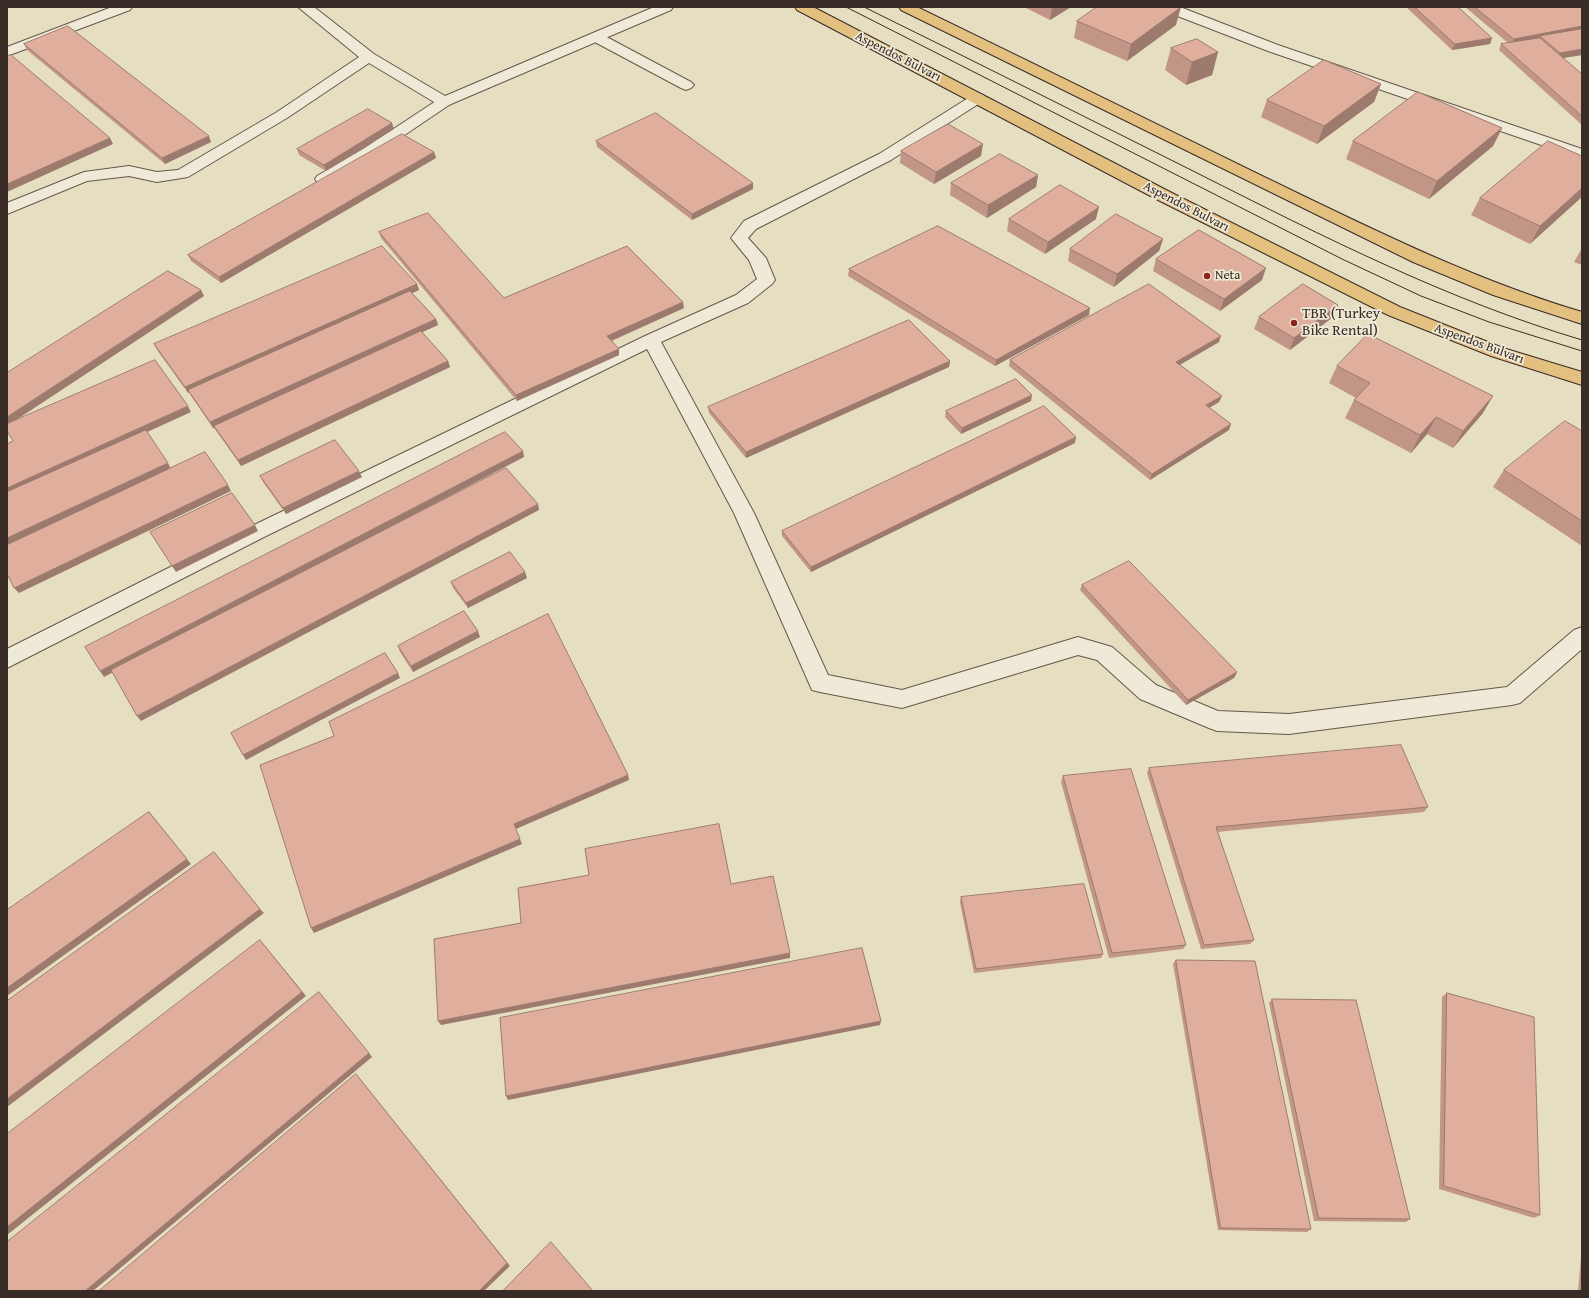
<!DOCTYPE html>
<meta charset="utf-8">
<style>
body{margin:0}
#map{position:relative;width:1589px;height:1298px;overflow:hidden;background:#e6dec1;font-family:"Gentium Book Plus",serif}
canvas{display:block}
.frame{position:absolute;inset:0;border:8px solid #392b25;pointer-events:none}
</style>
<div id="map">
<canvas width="1589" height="1298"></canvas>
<div class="frame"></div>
</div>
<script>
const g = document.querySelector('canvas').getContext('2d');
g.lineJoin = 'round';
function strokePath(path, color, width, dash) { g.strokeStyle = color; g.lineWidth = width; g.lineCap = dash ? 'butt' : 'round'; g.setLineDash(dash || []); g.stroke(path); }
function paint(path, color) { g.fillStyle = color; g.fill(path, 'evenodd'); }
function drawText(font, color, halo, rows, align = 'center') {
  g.font = font + ' "Gentium Book Plus",serif'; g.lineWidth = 3.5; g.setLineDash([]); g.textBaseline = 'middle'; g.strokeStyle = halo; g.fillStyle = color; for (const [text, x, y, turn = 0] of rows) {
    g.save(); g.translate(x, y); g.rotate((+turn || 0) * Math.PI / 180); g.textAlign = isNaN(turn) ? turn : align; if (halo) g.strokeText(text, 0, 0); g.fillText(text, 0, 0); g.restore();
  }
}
const service = new Path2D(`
 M596,33L601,34L691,82L694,85L691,88L686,90L681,88L591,40L589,37L591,34Z
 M444,97L449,99L452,102L449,105L375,155L329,182L323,184L317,182L315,179L317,176L363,149L439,99Z`);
const minor = new Path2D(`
 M112,7H132L130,10L7,56V47Z
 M298,7H314L374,54L445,96L654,7H673L671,10L444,107L439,105L369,63L287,118L188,177L157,182L129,176L87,181L7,214V203L84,172L129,166L157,172L178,170L277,112L359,57Z
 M1160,7H1180L1278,45L1582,149V159L1268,51L1162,10Z
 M978,93L983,95L986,98L983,101L891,160L756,229L748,238L766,258L775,280L772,284L748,303L661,342L754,513L828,675L902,690L1078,637L1112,647L1156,685L1218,711L1289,714L1507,687L1574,630L1582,627V649L1520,703L1512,705L1289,734L1217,731L1209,728L1140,699L1097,660L1078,655L902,708L820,692L812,690L734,513L647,349L266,536L7,668V649L252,526L645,336L736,295L757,279L749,260L731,238L744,221L879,154L973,95Z`);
const primary = new Path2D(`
 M795,7H813L1172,193L1400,307L1503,348L1582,372V385L1491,356L1388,315L1160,201L797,10Z
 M899,7H917C1031,62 1144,118 1258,174C1364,225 1468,278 1582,312V324L1493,295L1413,262L901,10Z`);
strokePath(service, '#64584c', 2);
strokePath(minor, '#64584c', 2);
strokePath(primary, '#392b25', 2);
paint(service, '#efead7');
paint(minor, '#efead7');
paint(primary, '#e3bf80');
strokePath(new Path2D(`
 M846,7L1342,259L1421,296L1489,322L1582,351
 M864,7C976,62 1087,118 1199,174C1324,237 1448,300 1582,340`), '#392b25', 1);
paint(new Path2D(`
 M1024,7H1071L1050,20Z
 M1406,7H1458L1492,38L1490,44L1452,50Z
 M1465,7H1582V55L1563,58L1582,74V125L1499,50L1501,44L1508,43Z
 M1077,21L1176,25L1127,61L1074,38Z
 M24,44L211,142L165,164L27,50Z
 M1171,48L1218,52L1212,75L1186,85L1165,70Z
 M1381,84L1374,102L1317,144L1261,117L1267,100Z
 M1502,128L1493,146L1429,199L1346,159L1353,141Z
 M394,129L326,171L299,155L297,149Z
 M596,141L753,183V189L692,220L597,147Z
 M901,151L981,156L934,184L900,163Z
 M434,152L436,158L221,283L191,261L188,255Z
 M1582,156L1530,244L1471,215L1480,198Z
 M1038,175L1036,187L987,218L950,195L951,183Z
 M1009,219H1096L1045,254L1007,231Z
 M379,232L504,298L684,308L612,341L619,349V355L517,401L381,238Z
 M1163,239L1159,251L1114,287L1068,261L1070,249Z
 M1582,248V265L1574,262Z
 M1156,259L1262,280L1220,311L1153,271Z
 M849,269L1089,315L995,366L848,276Z
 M417,284L419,290L412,293L436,319L438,325L422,332L448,361L450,367L241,466L217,432L214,428H213L191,396L189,392L188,393L157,350L154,344Z
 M1259,317H1333L1290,350L1254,329Z
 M1219,342L1180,365L1219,402L1209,408L1229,430L1150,480L1009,366L1010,360Z
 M950,361L949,367L746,458L709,413L708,407Z
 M1337,366L1483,413L1453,448L1427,434L1411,453L1345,418L1354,400L1356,398L1329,383Z
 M1031,401L961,434L945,417L946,411Z
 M1582,431V546L1493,487L1504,470Z
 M1075,443L811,572L782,536V531Z
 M260,476L362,477L286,514L263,482Z
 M527,578L468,608L453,588L451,582Z
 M1082,585L1237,672L1234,678L1186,705L1080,590Z
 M480,637L413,672L400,652L398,646Z
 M1149,768L1428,807L1424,812L1217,832L1254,940L1250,944L1201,949L1147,773Z
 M1063,776L1186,945L1183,949L1109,958L1061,782Z
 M961,897L1103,954L1101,958L974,973L960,902Z
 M1176,960L1311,1229L1307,1232L1218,1230L1173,964Z
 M1447,993L1540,1215L1534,1218L1439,1189L1442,997Z
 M1272,999L1410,1219L1406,1222L1314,1221L1269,1003Z
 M1582,1246V1291H1578Z`), '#c19687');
paint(new Path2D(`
 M1053,7H1071L1050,20L1052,8Z
 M1181,7L1176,25L1127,61L1131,44Z
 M1582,26V32L1540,36L1538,40L1511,45L1514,39Z
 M1492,38L1490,44L1452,50L1455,44Z
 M1582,49V55L1557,59L1560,53Z
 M1218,52L1212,75L1186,85L1192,62Z
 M1381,84L1374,102L1317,144L1324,126Z
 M392,123L394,129L326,171L324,165Z
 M1502,128L1493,146L1429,199L1437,181Z
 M209,136L211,142L165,164L162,158Z
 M110,138L113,144L7,192V184Z
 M983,144L981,156L934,184L936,172Z
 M434,152L436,158L221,283L219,277Z
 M1038,175L1036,187L987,218L988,205Z
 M753,183V189L692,220V214Z
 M1582,188V197L1530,244L1540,226Z
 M1099,207L1096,219L1045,254L1048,242Z
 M1163,239L1159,251L1114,287L1117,274Z
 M1266,268L1262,280L1220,311L1224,299Z
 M417,284L419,290L189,392L188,390L189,392L188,393L185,387Z
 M201,290L204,296L7,426V417Z
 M683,302L684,308L608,342L607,336Z
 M1338,305L1333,317L1290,350L1294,338Z
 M1090,308L1089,315L995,366L996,360Z
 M436,319L438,325L213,428L210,422Z
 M1221,336L1219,342L1174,368L1176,362Z
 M619,349V355L517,401L516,395Z
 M448,361L450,367L241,466L238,460Z
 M950,361L949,367L746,458V452Z
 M1032,395L1031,401L961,434L962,428Z
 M1222,396L1219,402L1204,411L1206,405Z
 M1493,396L1483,413L1453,448L1463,431Z
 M188,406L191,412L7,496V488Z
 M1436,417L1427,434L1411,453L1420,435Z
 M1231,424L1229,430L1150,480L1152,474Z
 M1076,437L1075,443L811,572V567Z
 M523,451L524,457L104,677L100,671Z
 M168,463L171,469L7,546V538Z
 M359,471L362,477L286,514L283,508Z
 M228,485L231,491L19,593L14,588Z
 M538,504L539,510L141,721L137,716Z
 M255,525L258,531L176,572L172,566Z
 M525,572L527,578L468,608L466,603Z
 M478,631L480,637L413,672L411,666Z
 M1237,672L1234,678L1186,705L1188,700Z
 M398,673L400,678L246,760L243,755Z
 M628,775L629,780L516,829L514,824Z
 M149,812L191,864L7,996V988Z
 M520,839L522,844L314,933L311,928Z
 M260,909L264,913L7,1107V1099Z
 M260,940L306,996L7,1235V1227Z
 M790,953V958L441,1025L438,1021Z
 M881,1021L880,1025L508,1100L506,1096Z
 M369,1053L372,1057L93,1291H85Z
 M359,1078L510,1266L484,1291H479Z`), '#9d7a6e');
const building = new Path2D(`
 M1097,7H1181L1131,44L1077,21Z
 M1415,7H1458L1492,38L1455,44Z
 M1475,7H1582V26L1514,39Z
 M68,26L209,136L162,158L24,44Z
 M1582,29V49L1560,53L1540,36Z
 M1540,38L1582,74V116L1501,44Z
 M1197,39L1218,52L1192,62L1171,48Z
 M11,55L110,138L7,184V56Z
 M1324,60L1381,84L1324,126L1267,100Z
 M1418,92L1502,128L1437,181L1353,141Z
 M368,109L392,123L324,165L297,149Z
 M656,113L753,183L692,214L596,141Z
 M948,124L983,144L936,172L901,151Z
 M402,134L434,152L219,277L188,255Z
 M1548,141L1582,156V188L1540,226L1480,198Z
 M1000,154L1038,175L988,205L951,183Z
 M1060,185L1099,207L1048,242L1009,219Z
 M428,213L504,298L627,246L683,302L607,336L619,349L516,395L379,232Z
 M1116,214L1163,239L1117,274L1070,249Z
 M938,226L1090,308L996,360L849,269Z
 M1199,230L1266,268L1224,299L1156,259Z
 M382,246L417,284L185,387L154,344Z
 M168,271L201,290L7,417V373Z
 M1149,284L1221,336L1176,362L1222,396L1206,405L1231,424L1152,474L1010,360Z
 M1303,284L1338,305L1294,338L1259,317Z
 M410,291L436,319L210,422L188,390Z
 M909,320L950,361L746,452L708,407Z
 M421,331L448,361L238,460L214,426Z
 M1368,334L1493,396L1463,431L1436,417L1420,435L1354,400L1370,383L1337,366Z
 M155,360L188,406L7,488V444L13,441L7,431V424Z
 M1016,379L1032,395L962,428L946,411Z
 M1044,406L1076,437L811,567L782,531Z
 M1565,421L1582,431V521L1504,470Z
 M146,430L168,463L7,538V492Z
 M505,432L523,451L100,671L85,647Z
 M335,440L359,471L283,508L260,476Z
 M205,452L228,485L14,588L7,574V545Z
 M506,468L538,504L137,716L111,670Z
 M232,493L255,525L172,566L150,532Z
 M510,552L525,572L466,603L451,582Z
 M1129,561L1237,672L1188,700L1082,585Z
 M464,611L478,631L411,666L398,646Z
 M548,614L628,775L514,824L520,839L311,928L260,765L334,736L329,722Z
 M385,653L398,673L243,755L231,733Z
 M1401,745L1428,807L1216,827L1254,940L1204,945L1149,768Z
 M1131,769L1186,945L1112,953L1063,776Z
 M149,812L187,859L7,988V910Z
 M719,824L731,884L773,876L790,953L438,1021L434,939L521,923L518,888L589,875L585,849Z
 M214,852L260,909L7,1099V1001Z
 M1084,884L1103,954L976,969L961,897Z
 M260,940L302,992L7,1227V1134Z
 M862,948L881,1021L506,1096L500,1018Z
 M1176,960L1255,961L1311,1229L1221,1228Z
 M319,992L369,1053L85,1291H7V1242Z
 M1447,993L1534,1017L1540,1215L1444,1186Z
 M1272,999L1356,1000L1410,1219L1319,1218Z
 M356,1074L507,1263L479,1291H99Z
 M551,1242L593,1291H503Z`);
paint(building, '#e0ae9d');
strokePath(building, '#9d7a6e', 1);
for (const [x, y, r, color] of [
 [1207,276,4,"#8f2418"],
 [1294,323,4,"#8f2418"]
]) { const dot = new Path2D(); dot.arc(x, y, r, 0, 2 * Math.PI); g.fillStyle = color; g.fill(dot); strokePath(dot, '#efead7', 1.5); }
drawText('13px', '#392b25', '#efead7', [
 ["Aspendos Bulvarı",898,57,27],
 ["Aspendos Bulvarı",1186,207,27],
 ["Aspendos Bulvarı",1479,344,20]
]);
drawText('13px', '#392b25', '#efead7', [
 ["Neta",1215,276]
], 'left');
drawText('15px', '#392b25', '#efead7', [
 ["TBR (Turkey",1302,314],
 ["Bike Rental)",1302,331]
], 'left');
</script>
